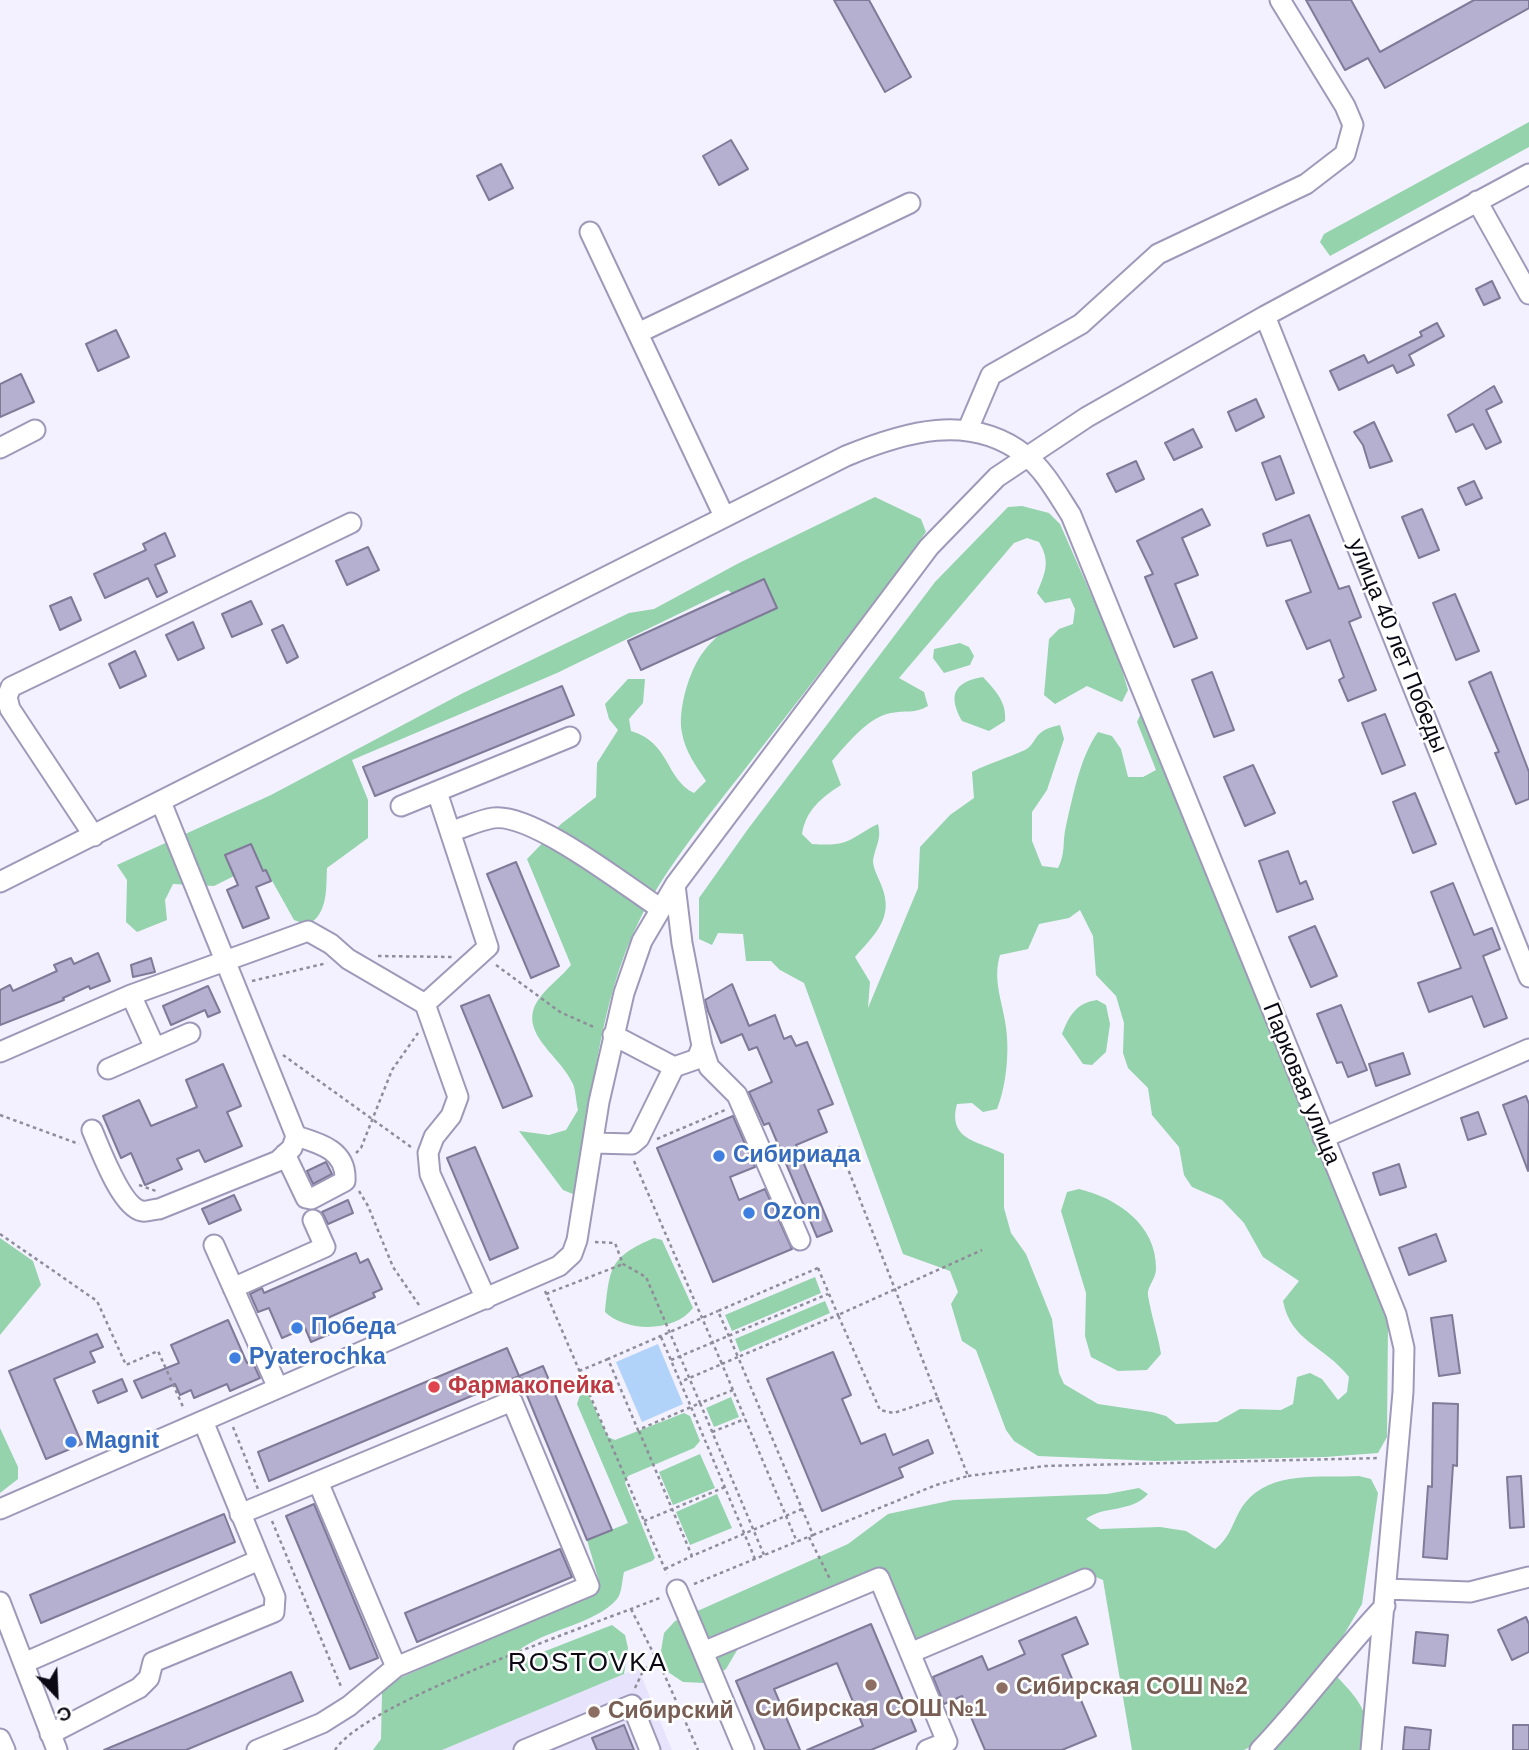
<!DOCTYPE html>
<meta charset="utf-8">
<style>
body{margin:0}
#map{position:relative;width:1529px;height:1750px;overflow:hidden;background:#f3f1ff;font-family:Arial,sans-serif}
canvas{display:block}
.north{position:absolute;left:21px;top:1659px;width:70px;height:70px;-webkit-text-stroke:5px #fff;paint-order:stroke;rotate:157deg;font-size:19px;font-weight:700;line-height:28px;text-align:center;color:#0c0914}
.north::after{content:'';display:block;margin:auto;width:24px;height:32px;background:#0c0914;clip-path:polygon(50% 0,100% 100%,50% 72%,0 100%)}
</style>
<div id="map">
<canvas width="1529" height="1750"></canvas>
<div class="north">С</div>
</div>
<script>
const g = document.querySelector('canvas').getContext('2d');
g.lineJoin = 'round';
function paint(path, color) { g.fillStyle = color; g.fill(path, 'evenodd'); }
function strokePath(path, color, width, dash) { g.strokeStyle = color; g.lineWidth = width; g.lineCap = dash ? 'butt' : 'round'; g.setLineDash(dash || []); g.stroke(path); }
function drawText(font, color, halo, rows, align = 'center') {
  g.font = font + ' Arial,sans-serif'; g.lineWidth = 5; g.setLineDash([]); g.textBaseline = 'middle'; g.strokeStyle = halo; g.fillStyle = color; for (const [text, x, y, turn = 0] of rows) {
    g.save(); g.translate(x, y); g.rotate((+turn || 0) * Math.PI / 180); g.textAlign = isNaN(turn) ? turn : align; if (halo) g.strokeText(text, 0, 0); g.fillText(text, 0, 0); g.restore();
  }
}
paint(new Path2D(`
 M638,1668L672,1750H442Z`), '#e7e3fc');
paint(new Path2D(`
 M1529,122V147L1330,256L1320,242L1324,234Z
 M875,497L921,519L926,532C870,608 813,682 755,756C716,807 667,864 639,921C600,999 590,1105 578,1190L573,1194L563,1190L519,1131L549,1135L566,1130L578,1110C576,1102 576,1092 573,1084C560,1054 513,1031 541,996C550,985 562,976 571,965L527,859L561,824L596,797L597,763L618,730L609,719L605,704L628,679H645L643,703L629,719L631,731C671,743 665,779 694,793L706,781C696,766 685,751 682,733C677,710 690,668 704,651C723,627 731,633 738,599L728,590L557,673L352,760L368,800V838L327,868C326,890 328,913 308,925L294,920L266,870L263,871L251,844L225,855L234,876L214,886L173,884L165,900L167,920L137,932L126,922L127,880L117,865L271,795L463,693L629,613L654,609L739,563Z
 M1022,506L1049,513L1060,524L1117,653L1128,690L1122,702L1087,686L1055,704L1044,695L1049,639L1059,629L1073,624L1075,609L1070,598L1045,603L1037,593C1045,573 1051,562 1039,542L1027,538L1014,543L899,678L924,692L928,706C915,714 905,710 891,713C868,717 847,744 832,761L841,785C821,798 806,810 802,834L812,844C850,847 848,839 878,824C882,840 875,846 873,861C873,868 879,879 882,887C894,918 875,934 855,957L870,982L868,1008L918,888L920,847L950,815L974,798L972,772C989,763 1008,758 1025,750C1039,742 1031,731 1060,725L1064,739L1047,790L1032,812V841L1042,866L1058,868C1066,853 1062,842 1066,826C1073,796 1080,757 1098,732L1112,736L1121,749L1128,777H1143L1156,770L1137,722L1142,711L1154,726L1388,1323L1387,1437L1378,1453L1325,1457L1155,1461L1038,1456L1014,1441L1006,1430L976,1350L962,1341L951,1304L958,1292L950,1271L903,1254L804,983L780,970L771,961H746L743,934L718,933L712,945L699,939V898L748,829L935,582L1008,507ZM1080,910L1093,936L1096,975L1116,996L1124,1023L1123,1053L1128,1068L1148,1088L1152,1115L1179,1147L1184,1175L1192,1187L1222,1200L1244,1223L1263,1257L1299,1281L1283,1301C1291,1342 1324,1345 1349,1377L1347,1392L1338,1400L1322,1379L1310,1373L1297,1377L1293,1404L1281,1410L1240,1409L1217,1422L1176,1424L1166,1416L1152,1412L1098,1404L1064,1384L1059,1373L1052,1319L1026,1254L1011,1233L1004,1208V1154C980,1141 947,1141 957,1104L972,1103L983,1112L997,1109C1007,1084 1010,1048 1005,1021C1001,997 993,979 1000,955L1028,949L1039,924L1069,918Z
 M960,643L969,647L974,656L970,665L944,673L933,658L934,649Z
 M983,677C995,690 1007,702 1005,721L989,731L962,721C948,696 953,682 983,677Z
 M1097,1000L1106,1005L1110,1024L1106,1052L1092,1065L1083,1064L1062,1034C1069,1016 1076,1003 1097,1000Z
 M1079,1189C1117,1198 1157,1225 1156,1269C1156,1279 1147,1286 1148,1295C1151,1315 1158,1335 1161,1354L1147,1370L1118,1371L1091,1357L1085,1336L1086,1293L1061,1211L1067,1192Z
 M0,1238L33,1261L41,1285L0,1335Z
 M654,1238L662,1240L693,1308C674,1333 626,1332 605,1312C610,1266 610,1257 654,1238Z
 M815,1277L821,1293L732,1331L725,1315Z
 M825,1301L830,1313L740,1352L735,1339Z
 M588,1394L608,1437L615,1440L684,1413L690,1416L700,1441L694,1448L628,1476L625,1483L655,1558L652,1561L624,1572C622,1580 622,1593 617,1599C596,1624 546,1629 518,1651L525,1659L612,1625L625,1635L628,1648L624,1674L442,1750H373L381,1739L382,1692L400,1678L588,1594L599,1581L587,1540L628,1523L577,1404L580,1395Z
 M731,1397L739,1417L714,1427L706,1408Z
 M0,1428L18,1467V1479L0,1493Z
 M700,1454L715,1488L673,1505L659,1472Z
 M1359,1476L1371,1479L1378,1493L1362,1604L1326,1665C1354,1696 1372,1706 1367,1750H1265L1252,1746L1244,1750H1132L1103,1580L1091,1575L916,1642L885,1576L746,1635L726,1669L705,1683L683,1682L668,1672L661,1651L664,1633L675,1621L848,1544L888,1514L953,1500L1107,1494L1139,1488L1148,1494C1131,1513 1105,1505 1086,1519L1100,1529L1160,1527L1186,1531L1215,1549C1232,1537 1233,1518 1245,1503C1271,1470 1320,1478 1359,1476Z
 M717,1494L732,1528L690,1545L676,1512Z`), '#94d3ab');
paint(new Path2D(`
 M658,1344L683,1404L642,1422L616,1362Z`), '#b1d3f9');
const building = new Path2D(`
 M834,0H869L911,77L885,92Z
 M1306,0H1351L1380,52L1474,0H1529V8L1385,88L1368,58L1345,70Z
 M731,140L748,169L719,185L703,156Z
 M501,164L513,188L489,200L477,176Z
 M1492,281L1500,298L1484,305L1476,289Z
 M1437,323L1444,336L1409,355L1414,365L1397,373L1393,365L1339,390L1330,371L1364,355L1368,363L1422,336L1420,332Z
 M116,330L129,357L98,371L86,344Z
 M21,374L34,402L0,417V384Z
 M1494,386L1502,402L1486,410L1501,442L1486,449L1473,424L1456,432L1448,415Z
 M1256,399L1264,417L1236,431L1228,412Z
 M1374,422L1392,461L1370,468L1363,445L1354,432Z
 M1193,429L1202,447L1174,460L1165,443Z
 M1280,456L1294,493L1276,500L1262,463Z
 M1136,461L1144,479L1116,492L1107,474Z
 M1474,481L1482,498L1466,505L1458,488Z
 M1202,509L1210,525L1182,538L1198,575L1175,584L1197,638L1174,647L1145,577L1153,574L1137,541Z
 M1422,509L1439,550L1419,558L1402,517Z
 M1309,515L1339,589L1349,586L1361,617L1349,622L1376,690L1348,701L1339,680L1344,677L1330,640L1307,649L1286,601L1311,592L1291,540L1267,546L1263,534Z
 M165,533L175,556L155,565L167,592L157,597L148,578L105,598L94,574L146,550L143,544Z
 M368,547L379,570L347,585L336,561Z
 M764,579L777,608L641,670L628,641Z
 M1455,594L1479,651L1456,660L1433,603Z
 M71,597L81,620L60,630L50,606Z
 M251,601L262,624L232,637L222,614Z
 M193,622L204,648L178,660L166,635Z
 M283,625L298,657L287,663L272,630Z
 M135,651L146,676L120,688L109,664Z
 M1212,672L1234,730L1214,737L1192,680Z
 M1491,672L1529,772V799L1516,804L1495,753L1499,752L1469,682Z
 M562,686L574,715L375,796L363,767Z
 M1385,714L1405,765L1382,774L1362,723Z
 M1253,765L1275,813L1245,826L1224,777Z
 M1415,793L1436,844L1413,853L1393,802Z
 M251,844L263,871L266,870L271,881L256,887L269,918L243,928L227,890L238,885L225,855Z
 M1288,851L1300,884L1306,881L1313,899L1277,912L1259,861Z
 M516,862L559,966L531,978L487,874Z
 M1453,883L1474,935L1492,928L1500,949L1483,956L1507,1018L1484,1027L1472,996L1429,1012L1418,983L1461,968L1431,892Z
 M1315,926L1337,976L1311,987L1289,937Z
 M98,953L110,981L90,989L89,986L63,998L64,1000L0,1025V990L10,985L13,991L57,971L54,965L71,958L74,964Z
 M151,958L155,972L133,977L131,965Z
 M732,984L749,1026L775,1015L784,1039L791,1036L796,1046L807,1042L833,1104L818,1110L827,1132L796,1145L832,1231L817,1237L769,1123L764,1125L749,1092L772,1082L757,1047L749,1050L742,1034L721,1043L708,1011L705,1000Z
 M208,986L220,1012L208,1017L205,1010L171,1025L163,1006Z
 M489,995L532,1096L503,1108L461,1006Z
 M1341,1005L1367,1070L1348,1077L1342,1062L1337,1063L1317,1014Z
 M1403,1053L1410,1074L1376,1086L1369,1064Z
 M223,1064L241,1106L227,1112L242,1146L205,1162L199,1150L177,1159L182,1169L145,1185L131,1153L121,1158L103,1116L139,1100L151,1126L197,1107L186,1080Z
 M1526,1096L1529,1104L1528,1171L1503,1105Z
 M1478,1112L1486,1134L1468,1140L1461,1118Z
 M733,1116L755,1167L730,1177L739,1200L765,1189L792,1249L713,1282L657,1148Z
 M475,1147L518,1248L490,1260L447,1158Z
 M326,1162L332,1174L313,1184L307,1171Z
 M1399,1164L1406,1187L1380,1195L1373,1173Z
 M234,1195L241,1210L209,1224L202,1209Z
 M348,1200L353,1213L328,1224L322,1212Z
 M1436,1234L1446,1261L1409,1275L1399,1248Z
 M356,1253L360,1263L368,1259L382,1289L373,1293L375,1297L323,1320L330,1334L311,1342L305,1328L282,1338L269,1308L258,1312L250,1294L262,1288L264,1293Z
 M1452,1315L1460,1373L1439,1376L1431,1318Z
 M228,1320L247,1363L252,1361L260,1378L230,1391L227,1384L194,1398L191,1390L180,1395L175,1384L142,1398L134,1381L179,1363L171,1345Z
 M97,1334L103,1347L90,1352L95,1362L54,1379L82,1444L46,1459L9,1371Z
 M507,1348L519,1376L269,1481L258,1452Z
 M833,1352L851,1395L842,1399L861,1444L885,1434L893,1455L928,1440L933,1453L899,1468L903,1477L822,1511L767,1379Z
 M543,1366L612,1530L587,1540L519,1376Z
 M122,1379L127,1391L98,1403L93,1391Z
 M1433,1403L1458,1404L1457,1466L1453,1465L1447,1559L1423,1557L1428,1486L1432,1487Z
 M1521,1476L1524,1527L1510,1528L1507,1477Z
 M314,1504L378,1658L350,1669L286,1516Z
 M224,1514L235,1542L41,1623L30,1595Z
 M560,1549L572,1577L417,1642L405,1613Z
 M1076,1617L1088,1644L1062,1655L1096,1736L1062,1750H985L962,1696L944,1704L933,1677L982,1656L988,1670L1007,1662L1025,1654L1019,1641Z
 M1526,1617L1529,1624V1652L1512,1660L1498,1630Z
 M871,1624L916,1731L871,1750H807L863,1726L837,1663L774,1689L800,1750H765L736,1681Z
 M1416,1632L1448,1635L1445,1666L1413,1663Z
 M291,1672L303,1701L186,1750H104Z
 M624,1725L634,1750H597L592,1738Z
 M1513,1725H1529V1750H1513Z
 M1405,1727L1431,1730L1429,1750H1403Z`);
paint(building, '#b5afd0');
strokePath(building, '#807a99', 2);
const minor = new Path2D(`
 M1477,201L1529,294
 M590,232L724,516
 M1265,316L1529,977
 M638,333L910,203
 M968,429L991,375L1081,324L1158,254L1306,184L1345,154L1353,125L1345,106L1280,0
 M0,448L35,430
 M437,792L488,947L425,1004L458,1097L451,1116L434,1137L428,1153L430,1174L486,1299
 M401,806L570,737
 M452,831C465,827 480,820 493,818C532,812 626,886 661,909
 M94,836L10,709L7,697L11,687L351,523
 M0,882L846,456C904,432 970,412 1025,455C1044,469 1058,495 1071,515L1396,1314L1404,1348L1403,1392L1371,1750
 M131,995L155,1048
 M613,1035L674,1067L697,1059L702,1046L682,943L675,885
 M702,1046L709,1067L737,1095L800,1240
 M0,1052L131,995L308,931L331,944L348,959L425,1004
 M108,1069L190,1033
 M92,1130C100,1148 121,1207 142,1211C147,1212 154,1209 159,1209L278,1161L292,1148L296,1136L161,802
 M1323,1138L1529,1049
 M594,1143L632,1144L639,1138L674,1067
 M285,1154L306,1198L311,1199L345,1181C347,1150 319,1143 296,1136
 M214,1245L278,1388
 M233,1288L325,1247L313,1220
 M0,1509L559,1266L572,1254L577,1240L599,1102L624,993L642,941L675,885L929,547L997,477L1087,417L1265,316L1529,174
 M240,1514L512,1401L589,1586L396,1667L318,1482
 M1386,1589L1470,1592L1529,1577
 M677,1590L703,1652
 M0,1602L57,1750
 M910,1653L1085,1579
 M24,1663L259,1560
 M50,1734L139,1688L149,1678L153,1662L274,1612L275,1597L203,1421
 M0,1739L5,1750
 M257,1750L322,1723L349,1706L396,1667
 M524,1750L632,1705L650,1750
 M744,1750L703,1652L879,1578L947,1742L927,1750
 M1260,1750C1304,1704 1341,1652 1385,1606`);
strokePath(minor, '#9f99b9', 23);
strokePath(new Path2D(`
 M378,956L452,957
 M496,965L560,1012L596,1028
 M252,981L327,963
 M283,1055L411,1147
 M0,1115L79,1144
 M657,1139L725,1110
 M356,1153L361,1148L392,1070L418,1033
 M634,1161L722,1364L680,1382
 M139,1185L156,1191
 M359,1191L368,1206L393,1267L421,1308
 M0,1234L97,1301L126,1365L158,1351L184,1409
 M595,1242L615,1243L623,1264L646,1277L700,1403L733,1390
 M818,1268L838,1315L738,1357L718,1311Z
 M545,1291L667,1574
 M546,1294L623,1264
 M661,1337L691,1407L638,1430L608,1359L718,1311
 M671,1360L828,1294
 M579,1371L608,1359
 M939,1398L894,1413L880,1410L838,1315L982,1250
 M233,1427L258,1489
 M639,1431L692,1556L802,1509
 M712,1432L745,1419
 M968,1476L1045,1466L1380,1458
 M272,1521L342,1689
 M644,1521L725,1487
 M813,1535L936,1485L968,1476L839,1146
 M809,1537L831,1581
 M755,1559L691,1407L700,1403L764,1555
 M665,1569L692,1556
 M694,1584L813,1535L738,1357L722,1364L797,1542
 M631,1609L665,1676L698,1750
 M635,1688L643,1671L656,1660
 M335,1750C366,1701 598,1623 662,1597`), '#908d9a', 2.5, [3.5, 3.5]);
strokePath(minor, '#fff', 19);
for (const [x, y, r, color] of [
 [719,1156,7,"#3f7fe0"],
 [749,1213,7,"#3f7fe0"],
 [297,1328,7,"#3f7fe0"],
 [235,1358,7,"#3f7fe0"],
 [434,1387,7,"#e0444e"],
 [71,1442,7,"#3f7fe0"],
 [871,1685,7,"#8d6e63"],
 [1002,1688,7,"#8d6e63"],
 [594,1712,7,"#8d6e63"]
]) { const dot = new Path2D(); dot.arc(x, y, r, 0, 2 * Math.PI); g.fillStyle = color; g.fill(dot); strokePath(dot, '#fff', 2.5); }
drawText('23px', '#0c0914', '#fff', [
 ["улица 40 лет Победы",1397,646,68],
 ["Парковая улица",1301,1084,68]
]);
drawText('bold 23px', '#366cbe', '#fff', [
 ["Сибириада",733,1156],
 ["Ozon",763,1213],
 ["Победа",311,1328],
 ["Pyaterochka",249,1358],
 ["Magnit",85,1442]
], 'left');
drawText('bold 23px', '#be3a42', '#fff', [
 ["Фармакопейка",448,1387]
], 'left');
drawText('bold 23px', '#785e54', '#fff', [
 ["Сибирская СОШ №2",1016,1688],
 ["Сибирская СОШ №1",871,1710,"center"],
 ["Сибирский",608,1712]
], 'left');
g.letterSpacing = '2px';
drawText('26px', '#0c0914', '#fff', [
 ["ROSTOVKA",588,1664]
]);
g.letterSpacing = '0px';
</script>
